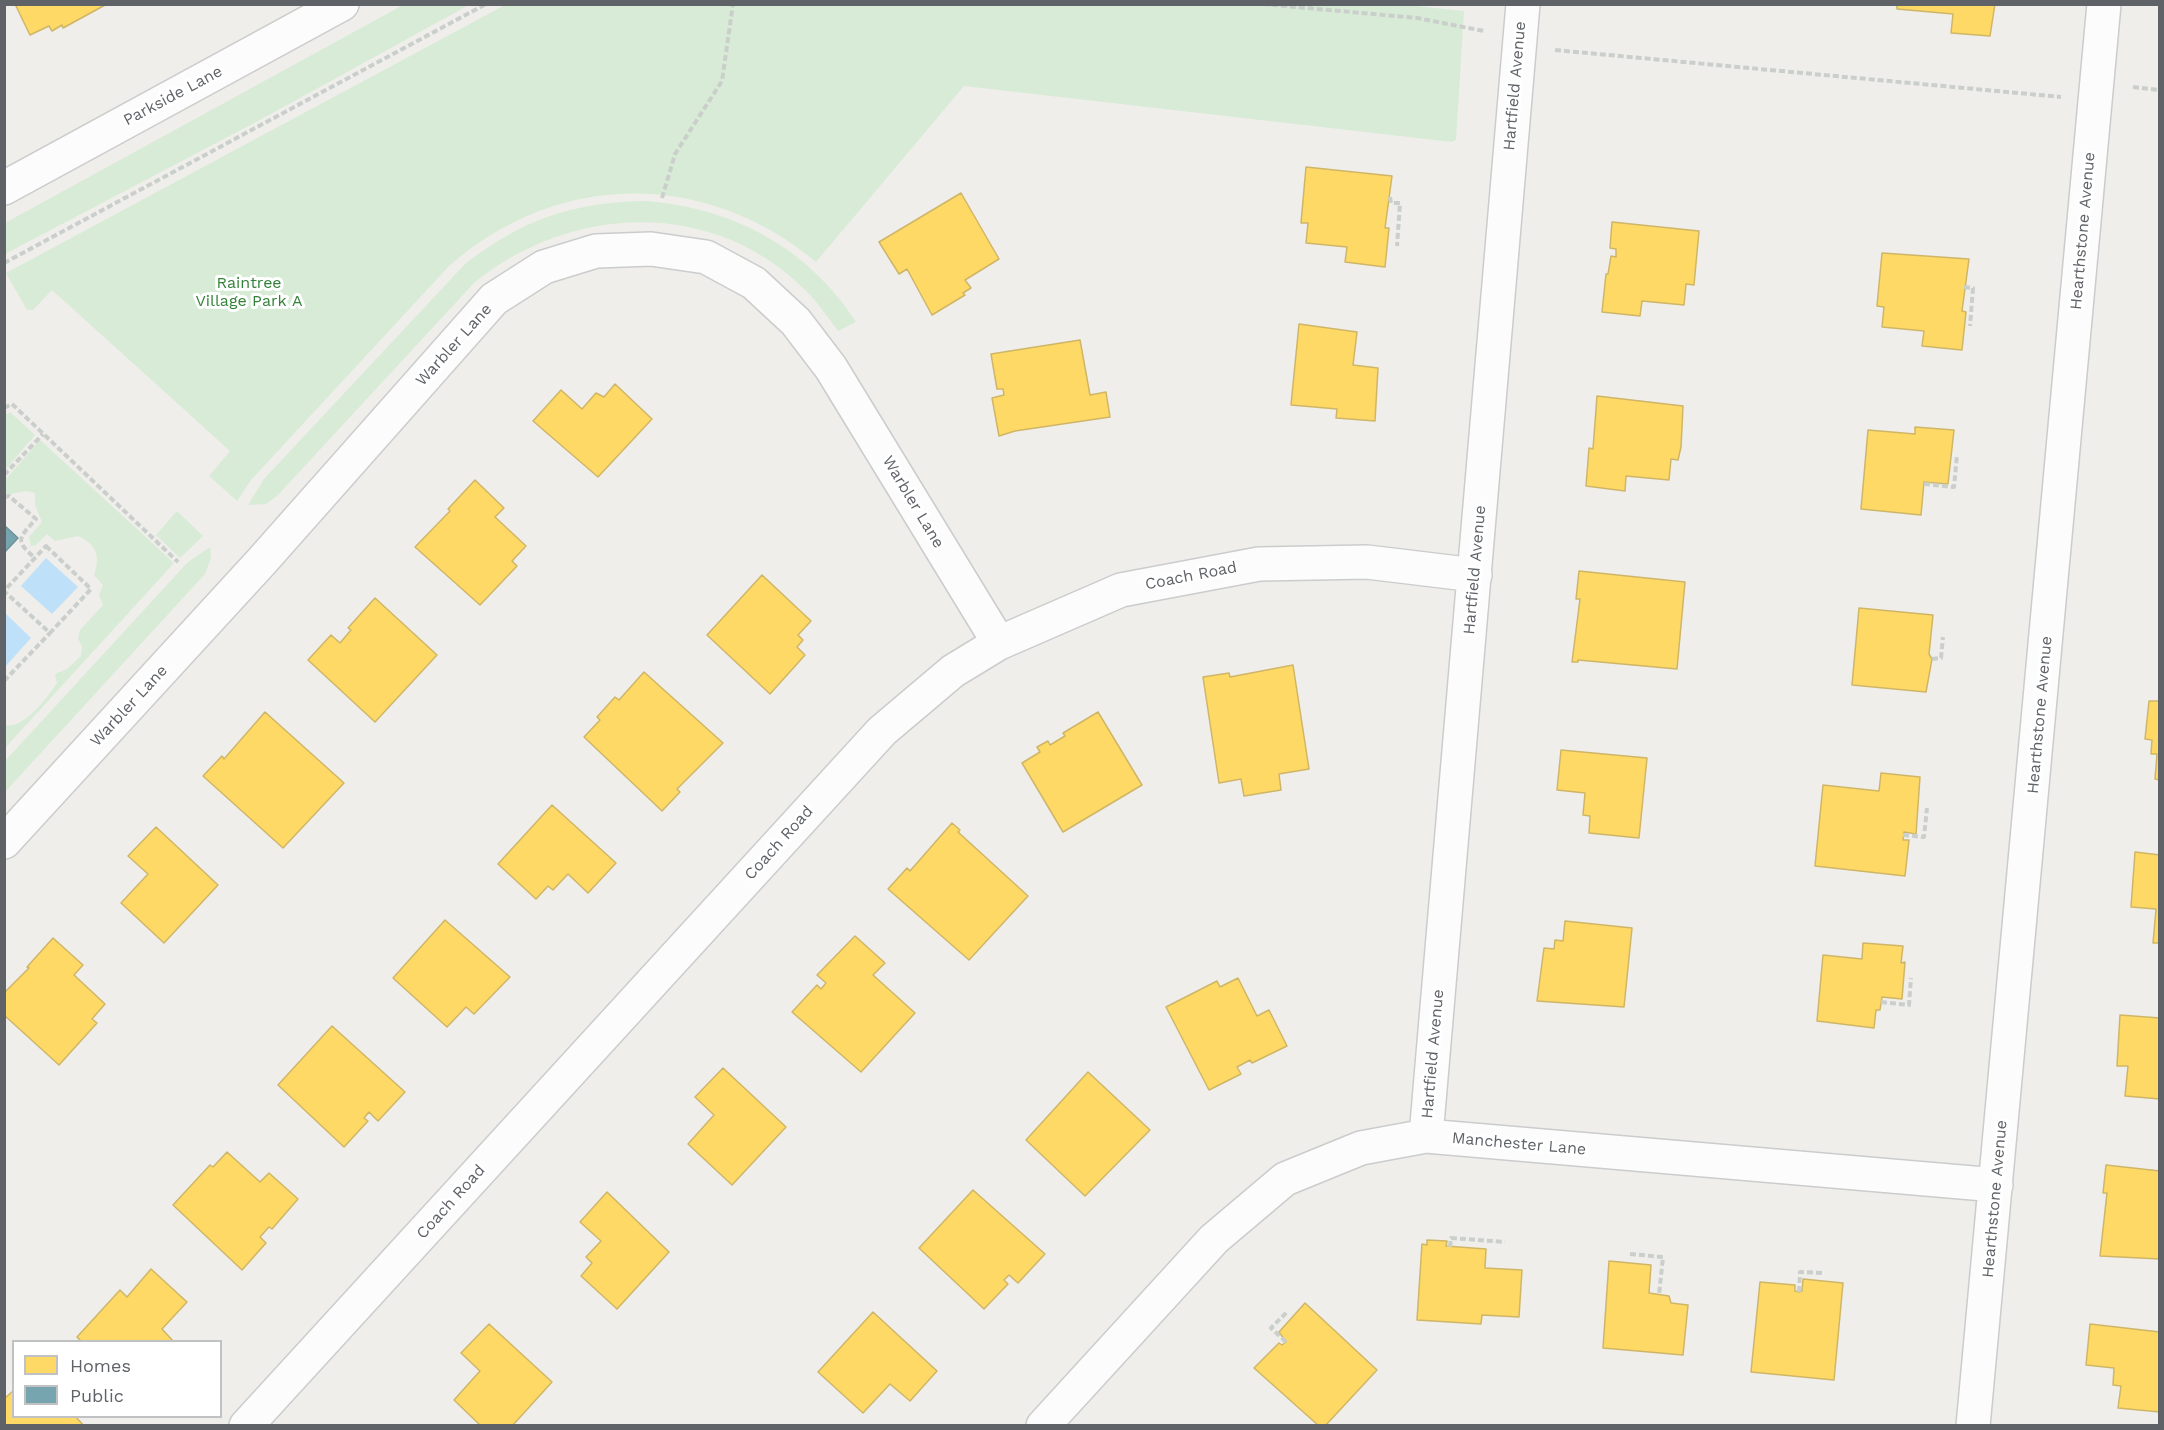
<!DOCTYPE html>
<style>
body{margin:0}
#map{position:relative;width:2164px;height:1430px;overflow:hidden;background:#efeeea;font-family:"Work Sans",sans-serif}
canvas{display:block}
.frame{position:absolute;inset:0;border:6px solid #5f6368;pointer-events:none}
.legend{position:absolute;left:12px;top:1340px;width:210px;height:78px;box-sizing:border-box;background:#fff;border:2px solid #bfc1c3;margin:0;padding:8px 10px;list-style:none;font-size:18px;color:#5f6368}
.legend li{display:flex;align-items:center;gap:12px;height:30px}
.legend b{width:30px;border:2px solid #bfc1c3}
</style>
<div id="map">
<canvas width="2164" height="1430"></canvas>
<div class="frame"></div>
<ul class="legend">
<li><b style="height:16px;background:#ffd966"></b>Homes</li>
<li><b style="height:16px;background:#76a5af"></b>Public</li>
</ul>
</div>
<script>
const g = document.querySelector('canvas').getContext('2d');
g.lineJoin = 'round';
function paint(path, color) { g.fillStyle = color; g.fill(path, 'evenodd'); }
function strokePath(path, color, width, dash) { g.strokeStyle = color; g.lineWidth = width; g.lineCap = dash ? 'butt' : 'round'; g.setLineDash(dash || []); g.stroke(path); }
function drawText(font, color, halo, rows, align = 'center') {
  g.font = font + ' "Work Sans",sans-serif'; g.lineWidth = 6; g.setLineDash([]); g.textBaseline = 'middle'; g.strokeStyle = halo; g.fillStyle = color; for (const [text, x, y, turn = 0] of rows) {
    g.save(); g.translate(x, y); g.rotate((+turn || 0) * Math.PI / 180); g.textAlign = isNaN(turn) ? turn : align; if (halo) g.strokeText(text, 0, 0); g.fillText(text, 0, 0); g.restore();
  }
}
paint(new Path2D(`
 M403,5H469L258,121L5,254V223Z
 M1406,5L1464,11L1456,140L1452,142L964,86L816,262C706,170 558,170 449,266L251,480L237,501L209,476L230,451L52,290L33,310H27L6,273L505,5Z
 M642,201C730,206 808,247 856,322L838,331C829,319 820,306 810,295C719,198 573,202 474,283L277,496L266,504L248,505L264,479L465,264C522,220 570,203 642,201Z
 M10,412L35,435L5,470V415Z
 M40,440L174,563L5,748V725C23,730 48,697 57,683L55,674L67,669L81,656L82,647L78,638L80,630L103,605L99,595L103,585L94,575C101,557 96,544 78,536L55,541L47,534L36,545L31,546L29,537L42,522L35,505V493L26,491L5,495V480Z
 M177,511L203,536L180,558L156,535Z
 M210,547L211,558L205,574L5,792V761L188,562Z`), '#d8ebd6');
paint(new Path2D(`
 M46,558L78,587L52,614L21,586Z
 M5,613L31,638L5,667H4Z`), '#bfe0f9');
const homes = new Path2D(`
 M15,4H107L63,28L62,25L52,31L49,26L30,35Z
 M1897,4H1995L1990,36L1951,33L1953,14L1897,9Z
 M1306,167L1392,176L1385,228H1389L1385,267L1345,262L1347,247L1306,243L1308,223H1301Z
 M961,193L999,259L965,280L971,288L963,293L965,295L932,315L907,269L899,274L879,242Z
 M1612,222L1699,231L1694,285L1686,284L1684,305L1642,301L1640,316L1602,312L1606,274H1608L1611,256L1616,257V249L1610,248Z
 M1882,253L1969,259L1962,311L1966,312L1962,350L1922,346L1924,331L1882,327L1884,307L1877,306Z
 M1299,324L1357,332L1353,365L1378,368L1375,421L1336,418L1337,409L1291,405Z
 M1080,340L1090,395L1106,392L1110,417L1015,431L999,436L992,398L1004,395L1003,389H997L991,354Z
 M615,384L652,419L598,477L533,421L561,390L582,409L596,393L604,397Z
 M1597,396L1683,406L1681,447L1678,460L1671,459L1669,480L1626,476L1625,491L1586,486L1589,448L1593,449Z
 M1915,427L1954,430L1948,484L1924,482L1921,515L1861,509L1868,430L1915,434Z
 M475,480L504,508L495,517L526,546L512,561L517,566L480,605L415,547L450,511L448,509Z
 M1579,571L1685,582L1677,669L1578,660V662H1572L1580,599H1576Z
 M762,575L811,621L798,635L803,640L797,647L805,655L770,694L707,635Z
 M375,598L437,655L375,722L308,660L331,635L340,643L351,630L348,628Z
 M1859,608L1933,615L1929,654L1932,659L1926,692L1852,685Z
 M1293,665L1309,769L1279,774L1281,790L1244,796L1241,779L1219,783L1203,677L1229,673L1230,677Z
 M644,672L723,743L677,789L680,792L662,811L584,737L600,720L597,717L615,697L619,700Z
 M2149,701H2160V780L2155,779L2157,754H2151L2152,740L2145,739Z
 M265,712L344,783L283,848L203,776L222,756L224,759Z
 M1098,712L1142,785L1063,832L1022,763L1040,752L1037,747L1048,741L1050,745L1065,736L1063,733Z
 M1561,750L1647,758L1639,838L1589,833L1590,816L1583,815L1585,793L1557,790Z
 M1881,773L1920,777L1916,834L1904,832L1903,840H1909L1905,876L1815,866L1823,785L1879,791Z
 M552,805L616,863L588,893L568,874L553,890L548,886L536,899L498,864Z
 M952,823L960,830L958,832L1028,896L969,960L888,889L907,868L910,871Z
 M156,827L218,885L164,943L121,903L148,874L128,856Z
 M2135,852L2160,855V943H2153L2156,909L2131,907Z
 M445,920L510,977L474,1014L466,1007L447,1027L393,978Z
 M1565,921L1632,928L1624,1007L1537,1001L1544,948L1554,949L1555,940L1563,941Z
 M855,936L885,963L873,975L915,1013L861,1072L792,1012L817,985L821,989L826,983L817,975Z
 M53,938L83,965L74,975L105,1004L92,1019L97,1023L59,1065L4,1015V993L29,968L27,967Z
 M1863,943L1903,946L1901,963L1905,962L1902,999L1882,997L1880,1010H1876L1874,1028L1817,1021L1823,955L1862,959Z
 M1238,978L1257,1016L1269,1010L1287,1046L1252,1063L1250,1060L1237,1067L1241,1074L1209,1090L1166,1007L1217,981L1220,987Z
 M2120,1015L2160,1018V1099L2125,1096L2128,1066H2117Z
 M332,1026L405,1092L378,1121L369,1112L364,1118L368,1121L344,1147L278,1085Z
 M723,1068L786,1127L732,1185L688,1144L714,1115L695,1097Z
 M1088,1072L1150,1130L1085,1196L1026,1140Z
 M227,1152L260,1182L269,1173L298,1199L272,1229L269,1227L260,1237L266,1243L242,1270L173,1205L210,1165L213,1167Z
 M2106,1165L2160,1171V1259L2100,1256L2107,1193H2103Z
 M973,1190L1045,1254L1018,1283L1009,1275L1004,1280L1008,1284L984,1309L919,1248Z
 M607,1192L669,1252L617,1309L581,1276L592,1263L586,1257L601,1241L580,1222Z
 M1427,1240L1447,1241L1446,1246L1486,1249L1485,1268L1522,1270L1519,1317L1482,1315L1481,1324L1417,1320L1422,1244L1427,1245Z
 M1609,1261L1651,1265L1649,1293L1669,1296L1671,1303L1688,1305L1683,1355L1603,1348Z
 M151,1269L187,1302L162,1329L174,1342H82L77,1337L120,1290L127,1297Z
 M1803,1279L1843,1283L1834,1380L1751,1372L1760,1282L1795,1285V1291L1799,1292L1802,1291Z
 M1305,1303L1377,1370L1325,1426H1319L1254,1368L1279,1343L1282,1345L1286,1342L1279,1332Z
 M873,1312L937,1371L910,1401L890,1384L863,1413L818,1372Z
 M489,1324L552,1382L512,1426H481L454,1400L480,1371L461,1353Z
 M2090,1324L2160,1332V1412L2118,1408L2121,1386L2113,1385L2114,1368L2086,1365Z
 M14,1390V1416H75L84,1426H4V1399Z`);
paint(homes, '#ffd966');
strokePath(homes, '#cfb667', 1.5);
const public = new Path2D(`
 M4,525L18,538L4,553Z`);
paint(public, '#76a5af');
strokePath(public, '#6f919a', 1.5);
const minor = new Path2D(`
 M4,188L342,4
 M4,842L262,561L494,299L544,267L596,251L651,249L706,257L754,283L796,322L831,368L999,643
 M1426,1136L1523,4
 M246,1426L882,731L953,671L999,643L1121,590L1259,564L1367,562L1475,575
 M1043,1426L1214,1239L1285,1179L1361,1148L1426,1136L1996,1185
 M1973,1426L2104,4`);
strokePath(minor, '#cbcccc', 36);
strokePath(new Path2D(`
 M1263,4L1417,18L1484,31
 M1555,50L2061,97
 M2133,87L2160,90
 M1390,197L1391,203H1400L1397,246
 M662,198L675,154L722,81L733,4
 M4,263L486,4
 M1964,287L1973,288L1970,326
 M4,408L12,404L178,562
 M4,475L43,434
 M1924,484L1954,487L1957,455
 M4,497L9,496L36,519C19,538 14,540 35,558
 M46,546L91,589L50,633L4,591Z
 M1932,659L1941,658L1943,637
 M4,681L50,633
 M1903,835L1924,837L1927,808
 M1881,1002L1909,1005L1911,978
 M1450,1247L1451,1238L1505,1242
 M1630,1254L1663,1257L1659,1295
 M1799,1292L1800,1272L1823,1273
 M1286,1342L1271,1328L1287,1312`), '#cacfcc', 4, [6, 3]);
strokePath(minor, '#fdfcfc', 33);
drawText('16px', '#5f6368', '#fff', [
 ["Hartfield Avenue",1515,86,-85],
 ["Parkside Lane",173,96,-28],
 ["Hearthstone Avenue",2083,231,-85],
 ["Warbler Lane",454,345,-48],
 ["Warbler Lane",913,502,59],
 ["Hartfield Avenue",1475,570,-85],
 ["Coach Road",1191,576,-11],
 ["Warbler Lane",129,706,-47],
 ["Hearthstone Avenue",2040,715,-85],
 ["Coach Road",779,843,-48],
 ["Hartfield Avenue",1433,1054,-85],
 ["Manchester Lane",1519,1144,5],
 ["Hearthstone Avenue",1995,1199,-85],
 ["Coach Road",451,1202,-48]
]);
drawText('16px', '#348238', '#fff', [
 ["Raintree",249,283],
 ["Village Park A",249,301]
]);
</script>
